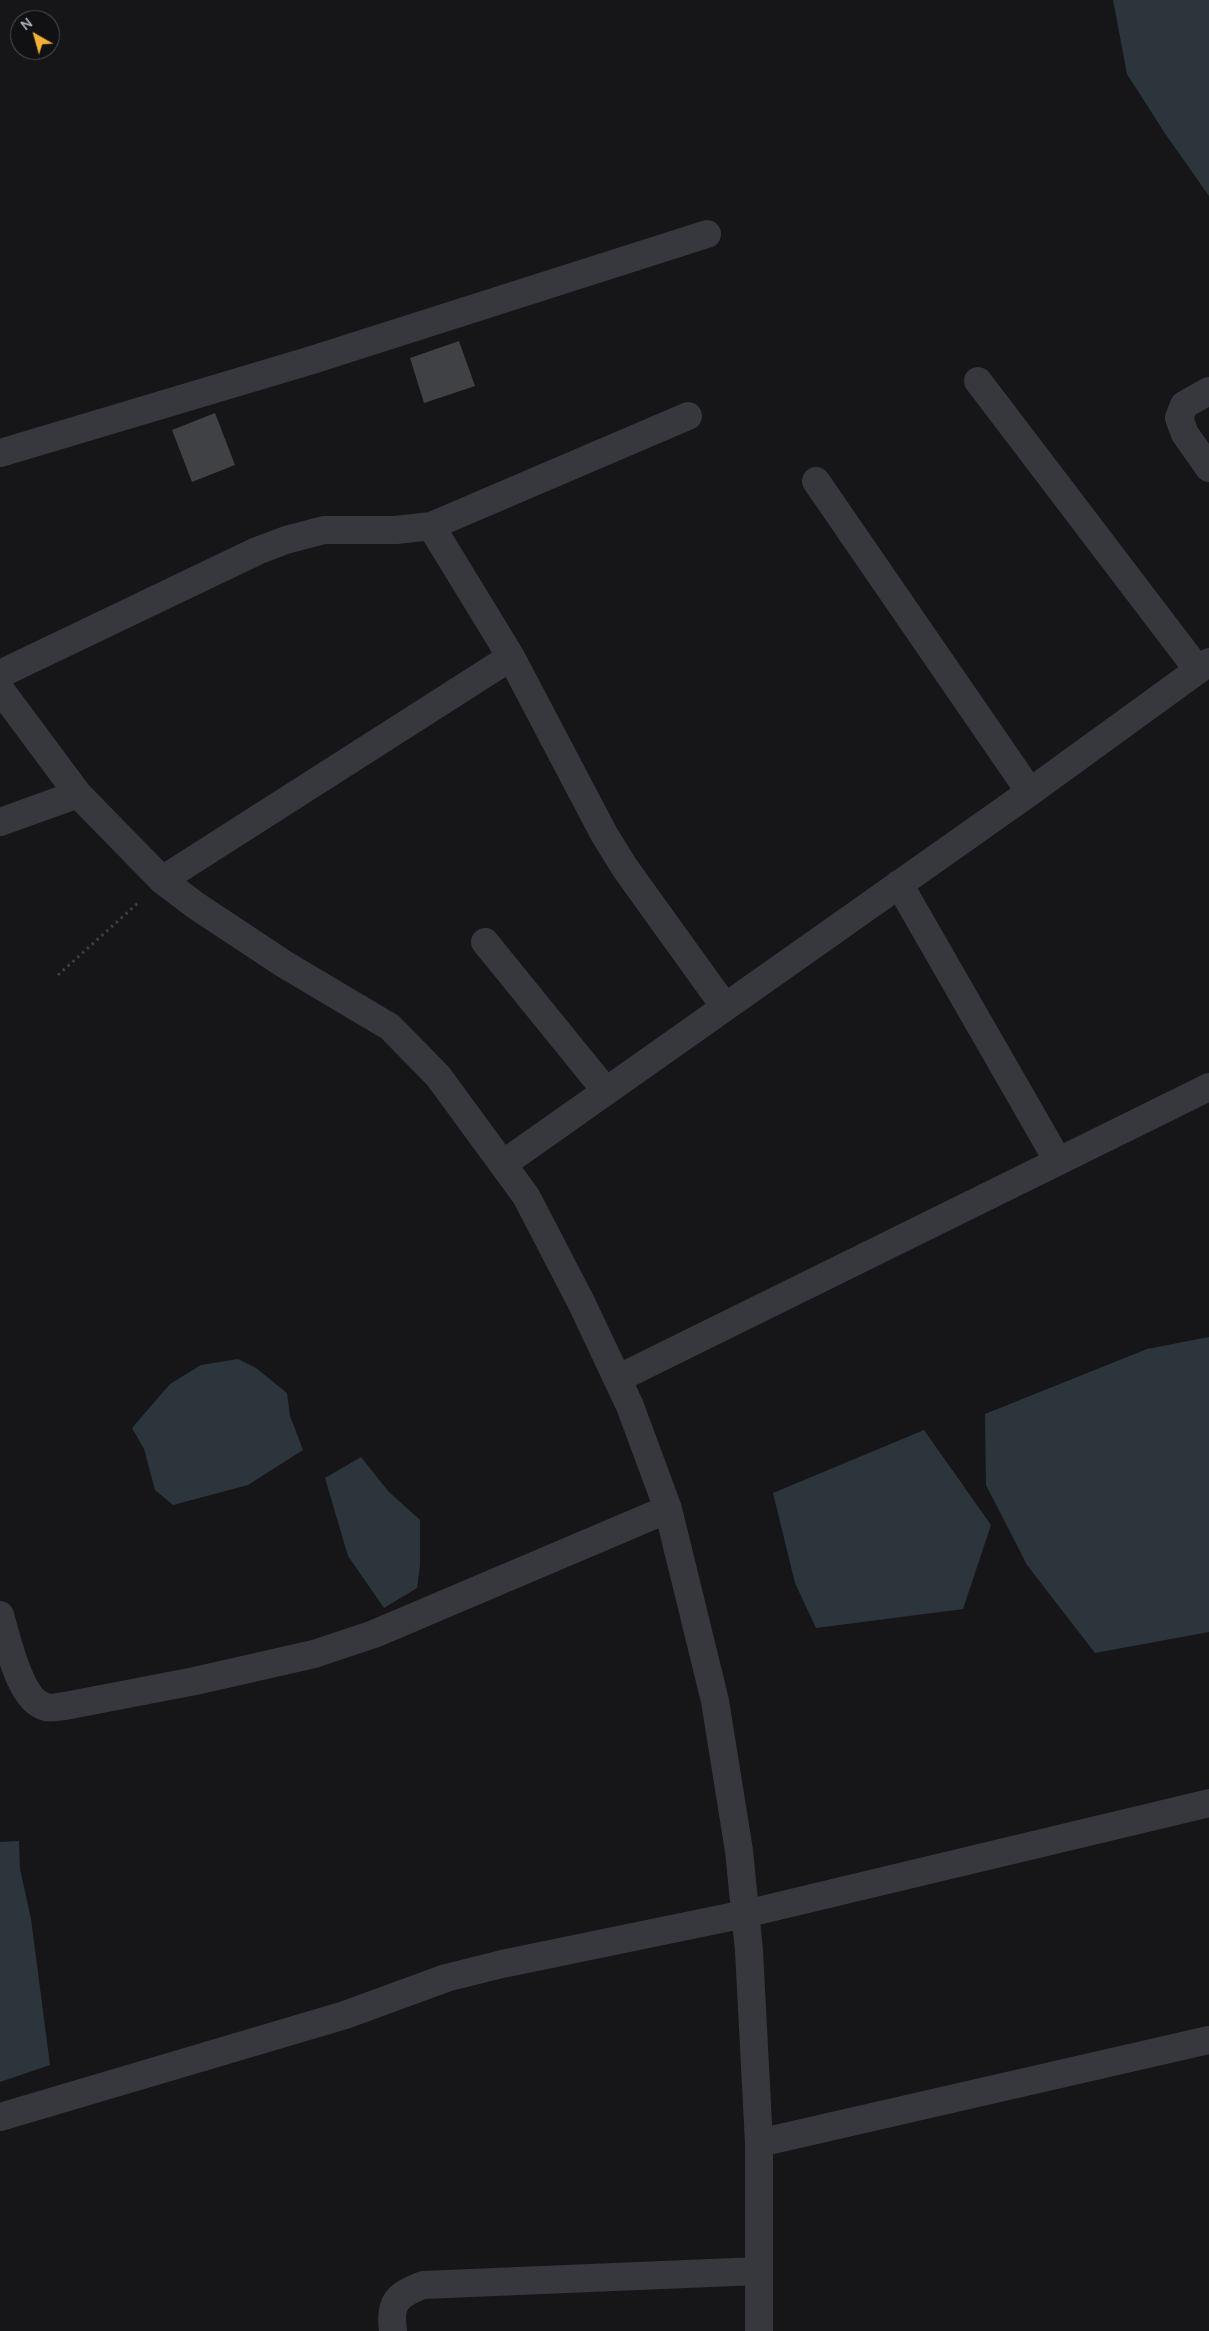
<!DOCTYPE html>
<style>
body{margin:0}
#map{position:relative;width:1209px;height:2331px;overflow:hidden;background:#161618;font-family:Manrope,sans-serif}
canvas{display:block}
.north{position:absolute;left:10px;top:10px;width:50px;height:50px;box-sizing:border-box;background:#111113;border:1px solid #4d4f55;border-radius:50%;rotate:322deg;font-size:14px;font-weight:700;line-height:20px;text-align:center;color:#a8adb8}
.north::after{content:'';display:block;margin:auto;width:18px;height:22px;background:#f2b134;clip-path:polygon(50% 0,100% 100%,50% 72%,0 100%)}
</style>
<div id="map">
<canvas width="1209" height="2331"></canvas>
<div class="north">N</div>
</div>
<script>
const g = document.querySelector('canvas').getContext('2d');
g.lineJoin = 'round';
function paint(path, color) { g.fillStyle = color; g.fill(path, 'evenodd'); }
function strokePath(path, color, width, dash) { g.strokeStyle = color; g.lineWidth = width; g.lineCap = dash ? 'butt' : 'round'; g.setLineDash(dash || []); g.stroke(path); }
paint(new Path2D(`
 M1113,0H1209V196L1164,132L1127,74Z
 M1209,1337V1632L1095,1653L1027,1565L986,1485L985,1414L1147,1349Z
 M238,1359L256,1368L287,1393L290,1416L303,1450L248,1485L173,1505L155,1490L144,1449L132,1428L170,1384L201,1365Z
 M924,1430L991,1525L963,1609L816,1628L795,1583L773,1493Z
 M361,1457L388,1491L420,1520V1565L417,1588L384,1608L348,1556L325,1478Z
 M19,1841L20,1869L31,1919L50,2065L0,2082V1842Z`), '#2c353c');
paint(new Path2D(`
 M459,341L475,386L424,403L410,358Z
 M215,413L235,465L192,482L172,430Z`), '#404145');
strokePath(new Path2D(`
 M58,975L139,902`), '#3d3f44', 3, [2.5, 4]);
strokePath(new Path2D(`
 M978,381L1198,670
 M1209,391L1184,405L1179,418L1185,434L1209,468
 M0,453L312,360L707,234
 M816,481L1030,792
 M431,526L511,657L604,834L625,868L725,1007
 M0,674L257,551L286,540L324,530H396L431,526L688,416
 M0,689L78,794L162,880L195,905L284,964L390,1027L438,1076L526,1196L582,1304L630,1406L668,1509L715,1701L739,1851L749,1951L759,2143V2331
 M0,822L78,794
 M162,880L511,657
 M899,884L1058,1161
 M485,942L606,1091
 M503,1164L1030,792L1209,662
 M617,1379L1209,1087
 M0,1615C7,1638 19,1701 46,1707C51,1709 60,1706 65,1706L195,1681L314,1654L374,1634L668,1509
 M0,2117L345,2015L446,1978L502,1964L745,1914L1209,1803
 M759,2143L1209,2040
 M393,2331C389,2302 397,2295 423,2285L758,2271`), '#37383d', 28);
</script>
